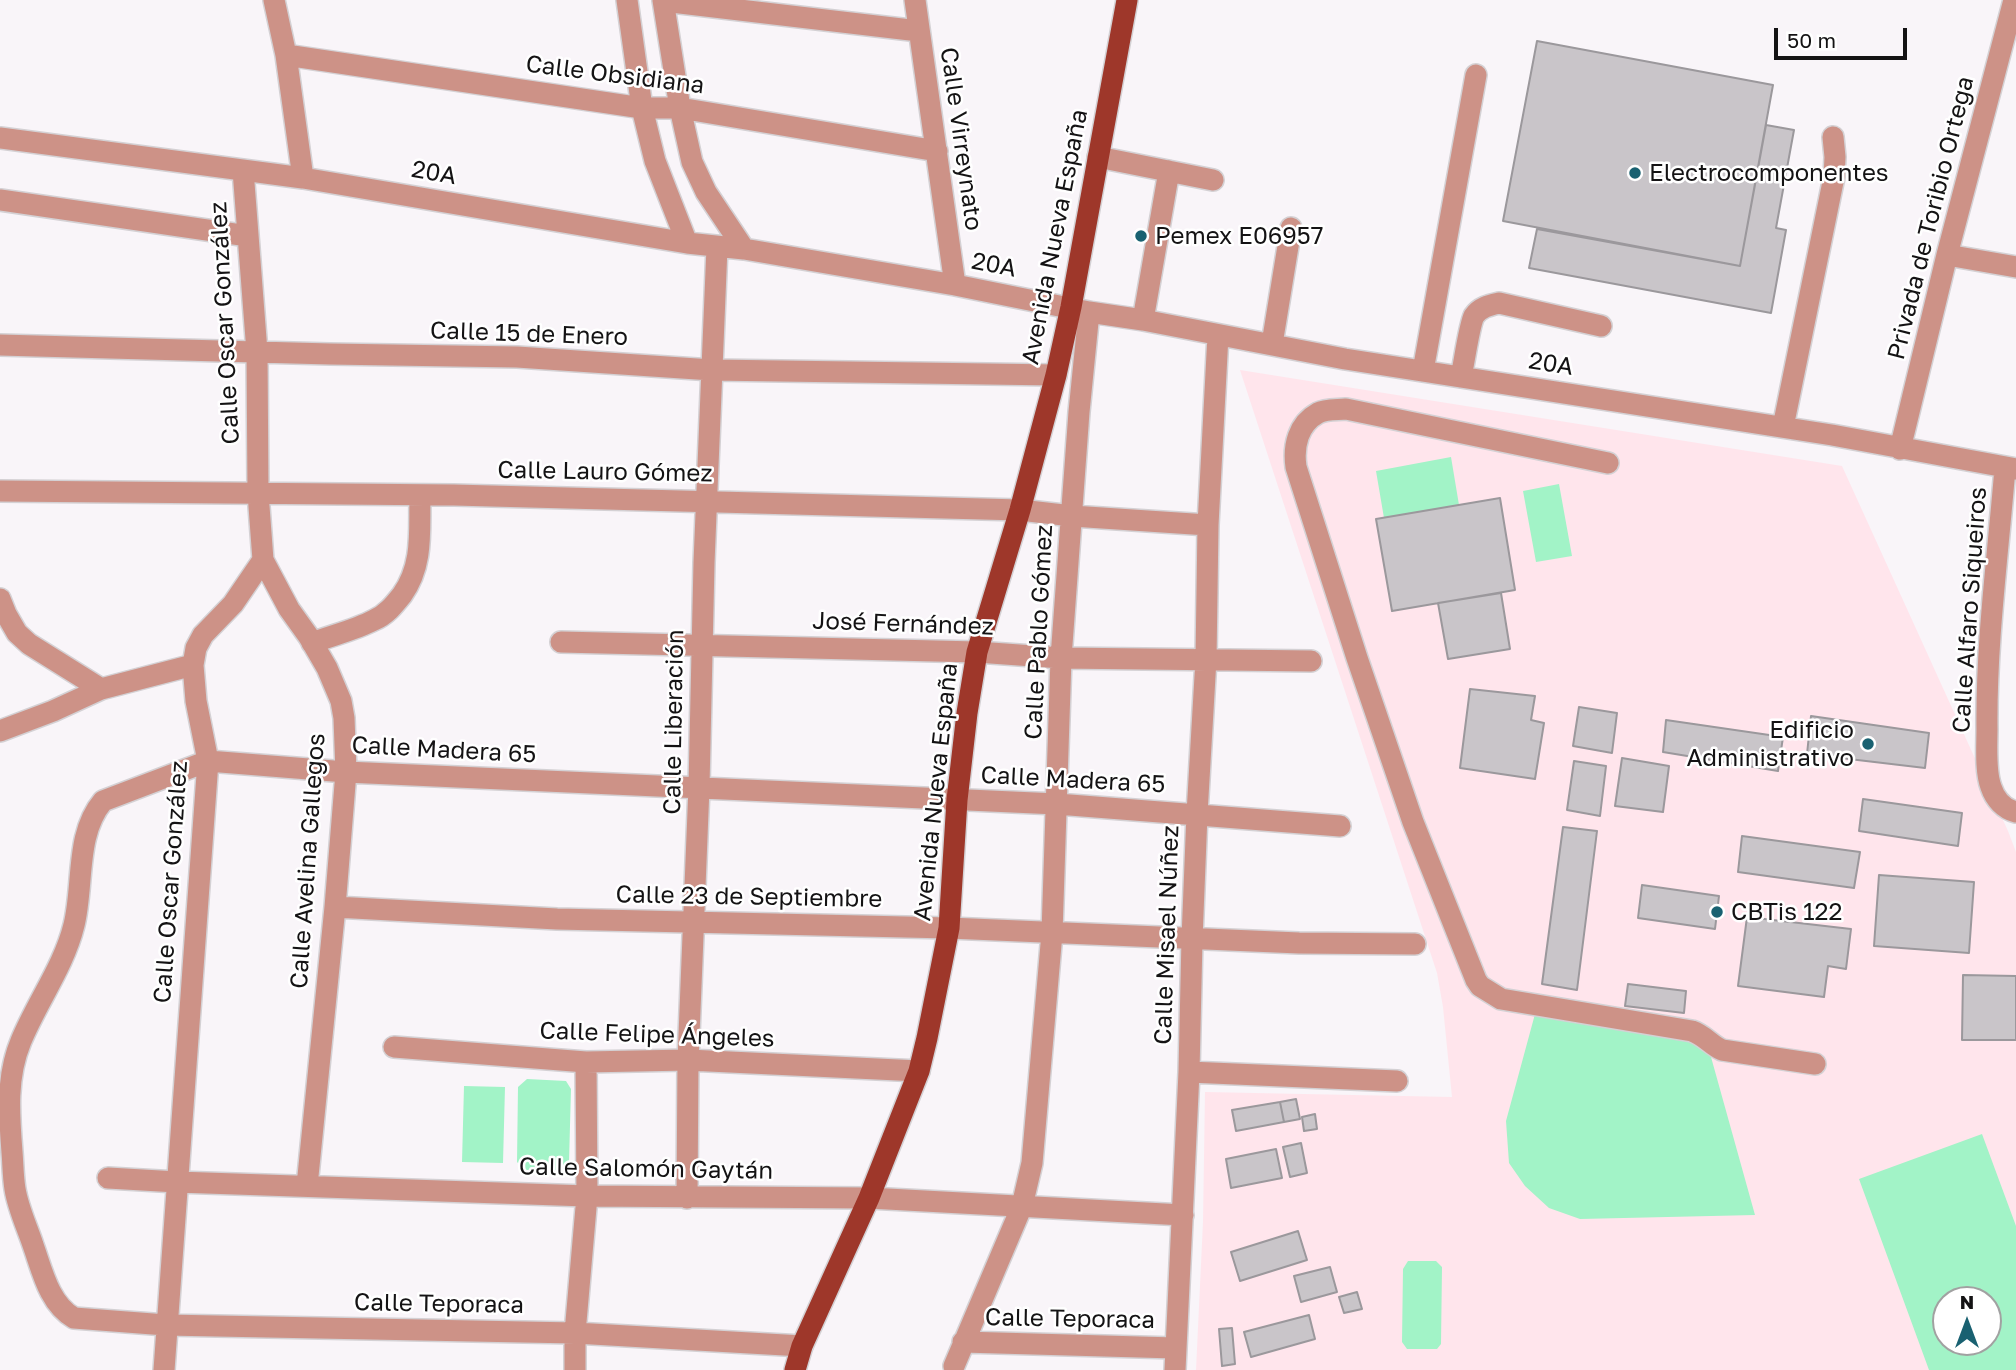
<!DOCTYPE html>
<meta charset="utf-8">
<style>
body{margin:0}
#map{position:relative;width:2016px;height:1370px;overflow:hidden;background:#f9f5f9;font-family:"Golos Text",sans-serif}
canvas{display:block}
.north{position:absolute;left:1932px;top:1286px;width:70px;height:70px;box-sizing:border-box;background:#fff;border:2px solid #a1a1a1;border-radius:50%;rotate:0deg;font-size:19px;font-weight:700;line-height:28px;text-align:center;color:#141314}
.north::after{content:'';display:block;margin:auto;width:24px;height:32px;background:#196171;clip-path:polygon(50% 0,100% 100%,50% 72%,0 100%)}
.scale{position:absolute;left:1774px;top:28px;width:133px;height:32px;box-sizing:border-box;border:4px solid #141314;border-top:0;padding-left:9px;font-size:21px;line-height:24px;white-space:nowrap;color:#141314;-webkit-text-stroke:5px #fff;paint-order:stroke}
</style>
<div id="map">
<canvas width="2016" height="1370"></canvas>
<div class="north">N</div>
<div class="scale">50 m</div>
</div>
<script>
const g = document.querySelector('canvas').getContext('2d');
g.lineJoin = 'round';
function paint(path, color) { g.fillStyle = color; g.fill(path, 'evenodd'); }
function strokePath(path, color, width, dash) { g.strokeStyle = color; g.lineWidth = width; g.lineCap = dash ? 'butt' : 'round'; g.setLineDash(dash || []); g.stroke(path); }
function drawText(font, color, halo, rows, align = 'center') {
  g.font = font + ' "Golos Text",sans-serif'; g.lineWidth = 5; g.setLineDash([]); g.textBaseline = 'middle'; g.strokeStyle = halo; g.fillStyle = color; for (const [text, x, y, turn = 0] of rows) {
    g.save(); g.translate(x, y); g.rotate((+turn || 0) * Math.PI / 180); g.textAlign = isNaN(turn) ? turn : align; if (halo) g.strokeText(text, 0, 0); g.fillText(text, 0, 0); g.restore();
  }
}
paint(new Path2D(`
 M1240,370L1842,466L2008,831L2016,852V1370H1196L1203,1222L1205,1092L1452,1097L1443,1007L1437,973ZM1946,1300H1988V1342H1946Z`), '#ffe5ec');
paint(new Path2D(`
 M1451,457L1459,505L1384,518L1376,471Z
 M1559,484L1572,556L1536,562L1523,491Z
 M1535,1014L1706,1039L1755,1215L1580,1219L1549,1208L1525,1186L1509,1163L1506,1121Z
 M527,1079L566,1081L571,1089L569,1162L563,1170H525L517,1162L518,1087Z
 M464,1086L505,1087L503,1163L462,1162Z
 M1982,1134L2016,1226V1370H1929L1859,1179ZM1946,1300H1988V1342H1946Z
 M1408,1261H1436L1442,1267L1441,1344L1437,1349H1407L1402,1342L1403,1269Z`), '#a2f3c7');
const building = new Path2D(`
 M1537,41L1773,85L1740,266L1503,221Z
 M1766,125L1794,130L1776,228L1786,230L1771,313L1529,268L1537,229L1740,266Z
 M1500,498L1515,590L1392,611L1376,519Z
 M1501,593L1510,649L1448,659L1438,603Z
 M1470,689L1535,696L1531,720L1544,723L1535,779L1460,768Z
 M1579,707L1617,713L1612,753L1573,746Z
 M1811,716L1929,733L1925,768L1807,754Z
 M1666,720L1783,737L1778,771L1663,752Z
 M1622,758L1669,766L1663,812L1615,806Z
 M1574,761L1606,766L1600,816L1567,810Z
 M1863,799L1962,813L1958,846L1859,831Z
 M1563,827L1597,831L1577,990L1542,984Z
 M1742,836L1860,852L1854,888L1738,872Z
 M1879,875L1974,882L1969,953L1874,946Z
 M1642,885L1719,896L1715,929L1638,918Z
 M1747,917L1851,929L1846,969L1828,966L1824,997L1738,986Z
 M1963,975L2016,976V1040H1962Z
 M1628,984L1686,991L1684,1013L1625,1006Z
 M1296,1099L1300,1119L1284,1122L1280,1102Z
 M1280,1102L1284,1122L1236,1131L1232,1110Z
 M1315,1114L1317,1129L1304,1131L1302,1117Z
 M1301,1143L1307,1173L1290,1177L1283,1147Z
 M1276,1149L1282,1178L1231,1188L1226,1159Z
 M1298,1231L1307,1260L1240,1281L1231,1252Z
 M1330,1267L1337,1292L1301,1302L1294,1276Z
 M1357,1292L1362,1309L1344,1313L1339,1297Z
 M1309,1315L1315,1339L1251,1357L1244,1332Z
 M1232,1328L1235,1364L1222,1366L1219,1329Z`);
paint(building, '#c9c5c9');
strokePath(building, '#9b989c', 2);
const minor = new Path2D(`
 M274,0L286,55L303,178
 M627,0L642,108L655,161L687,243
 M663,0L680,108L692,162L706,192L744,249
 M915,0L955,285
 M663,1L919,31
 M286,55L642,108H680L937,151
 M0,138L303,178L687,243L744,249L955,285L1089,312L1143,320L1345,359L1832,435L2016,469
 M1098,157L1213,180
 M0,200L248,236
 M1947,255L2016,267
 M1143,320L1169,171
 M1272,344L1291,228
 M0,345L330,354L517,357L712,370L1056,375
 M1423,371L1476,75
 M1461,377C1464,364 1469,326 1474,316C1480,307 1490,305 1499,303L1601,326
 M1783,427L1834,177L1835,157L1833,137
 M1900,449L1947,255L2014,0
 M1608,463L1346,409C1337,410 1326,409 1318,413C1298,424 1293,446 1296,467L1357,658L1413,822L1476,980L1480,986L1501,999L1692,1031C1704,1035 1711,1045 1722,1050L1815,1064
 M2005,468C1998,555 1986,642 1987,729C1987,745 1985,771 1991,787C1995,799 2004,809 2016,812
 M0,491L454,495L1020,510L1072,516L1208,525
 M263,560L289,609L309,637L327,668L341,701L344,718L346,772L335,907L307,1186
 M0,599L6,614L17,633L29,644L101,689
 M561,642L977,652L1061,658L1311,661
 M312,643C333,635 355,630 374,620C386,615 394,605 402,595C424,564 419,530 420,495
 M0,731L53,711L101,689L193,665
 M335,907L557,919L949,928L1299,943L1415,944
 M394,1047L586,1062L688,1060L919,1071
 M1189,1072L1397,1081
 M108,1178L177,1182L587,1196L869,1198L1183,1215
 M687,1198L688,1060L699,787L704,563L717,247
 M963,1342L1175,1348
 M802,1346L575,1333L166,1325L74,1318C49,1304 42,1270 33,1245C27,1227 18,1208 15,1189C13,1177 13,1164 12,1152C9,1114 6,1077 21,1041C37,1002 64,966 74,925C84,885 75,834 103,801L208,761L346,772L1057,804L1340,826
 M954,1366L1022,1206L1032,1163L1052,933L1061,658L1079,412L1089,312
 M164,1370L208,761L196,701L193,665L196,648L203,635L233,604L263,560L258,493L257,352L243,170
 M575,1370V1333L587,1196L586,1062
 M1175,1370L1189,1072L1192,939L1197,814L1206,659L1208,525L1218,335`);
const major = new Path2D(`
 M795,1370L802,1346L869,1198L919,1071L927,1038L949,928L957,800L967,713L977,652L1020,510L1056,375L1071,307L1127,0`);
strokePath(minor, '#d4d1d4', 24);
strokePath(major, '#d4d1d4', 24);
strokePath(minor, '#cd9287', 21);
strokePath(major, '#9e372a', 21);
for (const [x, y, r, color] of [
 [1635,173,7,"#196171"],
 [1141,236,7,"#196171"],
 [1868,744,7,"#196171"],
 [1717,912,7,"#196171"]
]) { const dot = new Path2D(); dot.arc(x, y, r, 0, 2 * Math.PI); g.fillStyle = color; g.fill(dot); strokePath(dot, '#fff', 2.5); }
drawText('24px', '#141314', '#fff', [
 ["Calle Obsidiana",615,75,7],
 ["Calle Virreynato",961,139,82],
 ["20A",434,173,10],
 ["Privada de Toribio Ortega",1931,218,-76],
 ["Avenida Nueva España",1055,237,-79],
 ["20A",994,265,11],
 ["Calle Oscar González",225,323,-93],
 ["Calle 15 de Enero",529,334,2],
 ["20A",1551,364,9],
 ["Calle Lauro Gómez",605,472,1],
 ["Calle Alfaro Siqueiros",1970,610,-86],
 ["José Fernández",903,624,2],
 ["Calle Pablo Gómez",1039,632,-87],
 ["Calle Liberación",674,722,-89],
 ["Calle Madera 65",444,750,3],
 ["Calle Madera 65",1073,780,3],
 ["Avenida Nueva España",936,792,-84],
 ["Calle Avelina Gallegos",308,861,-86],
 ["Calle Oscar González",171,882,-86],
 ["Calle 23 de Septiembre",749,897,1],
 ["Calle Misael Núñez",1167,935,-88],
 ["Calle Felipe Ángeles",657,1035,2],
 ["Calle Salomón Gaytán",646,1169,1],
 ["Calle Teporaca",439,1304,1],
 ["Calle Teporaca",1070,1319,1]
]);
drawText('24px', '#141314', '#fff', [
 ["Electrocomponentes",1649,173],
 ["Pemex E06957",1155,236],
 ["Edificio",1854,730,"right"],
 ["Administrativo",1854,758,"right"],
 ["CBTis 122",1731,912]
], 'left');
</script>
